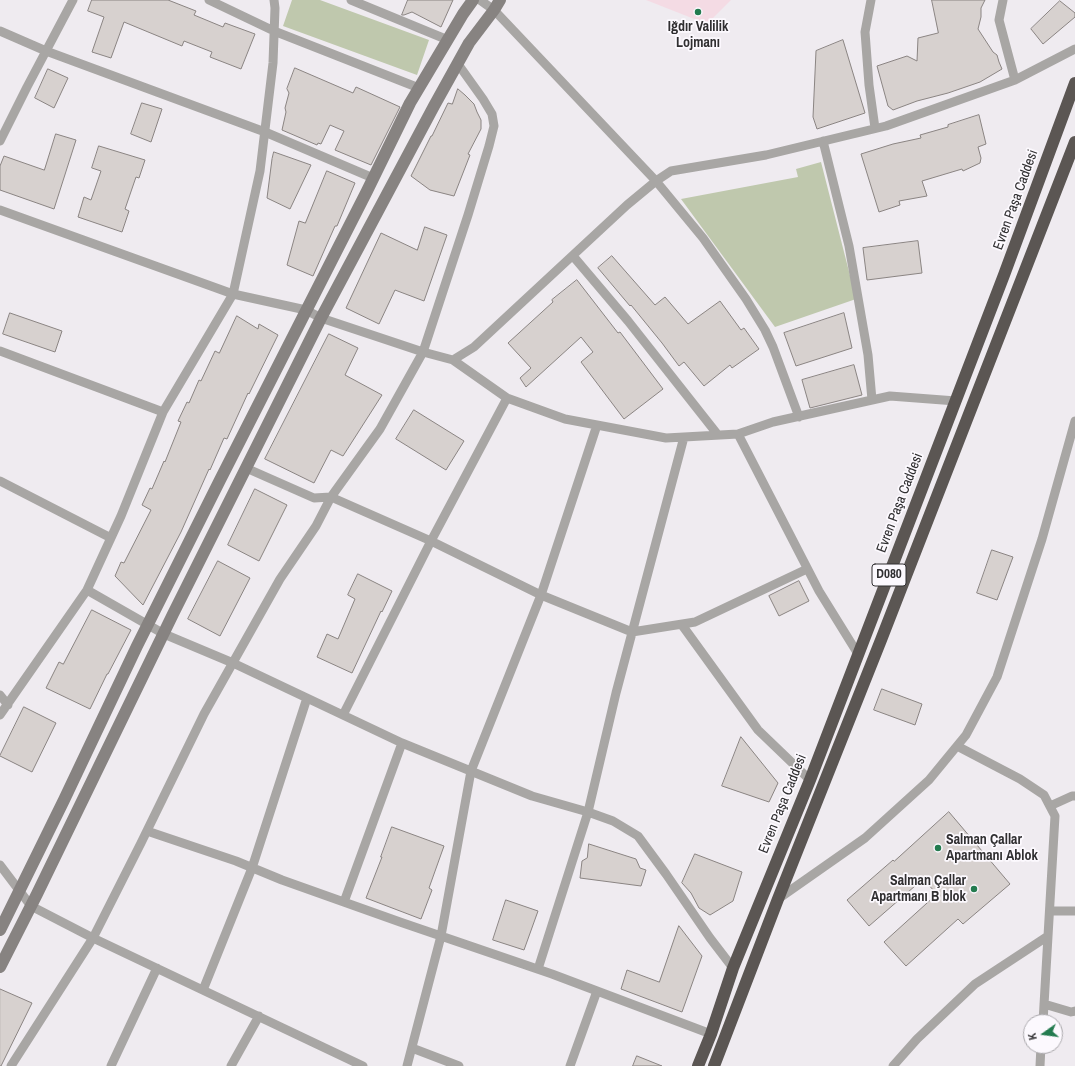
<!DOCTYPE html>
<meta charset="utf-8">
<style>
body{margin:0}
#map{position:relative;width:1075px;height:1066px;overflow:hidden;background:#efebf0;font-family:"Archivo Narrow",sans-serif}
canvas{display:block}
.north{position:absolute;left:1023px;top:1014px;width:40px;height:40px;box-sizing:border-box;background:#fcf9fe;border:1px solid #aaa8ac;border-radius:50%;rotate:256deg;font-size:11px;font-weight:700;line-height:16px;text-align:center;color:#302f31}
.north::after{content:'';display:block;margin:auto;width:14px;height:18px;background:#237b4f;clip-path:polygon(50% 0,100% 100%,50% 72%,0 100%)}
</style>
<div id="map">
<canvas width="1075" height="1066"></canvas>
<div class="north">K</div>
</div>
<script>
const g = document.querySelector('canvas').getContext('2d');
g.lineJoin = 'round';
function paint(path, color) { g.fillStyle = color; g.fill(path, 'evenodd'); }
function strokePath(path, color, width, dash) { g.strokeStyle = color; g.lineWidth = width; g.lineCap = dash ? 'butt' : 'round'; g.setLineDash(dash || []); g.stroke(path); }
function drawText(font, color, halo, rows, align = 'center') {
  g.font = font + ' "Archivo Narrow",sans-serif'; g.lineWidth = 3.5; g.setLineDash([]); g.textBaseline = 'middle'; g.strokeStyle = halo; g.fillStyle = color; for (const [text, x, y, turn = 0] of rows) {
    g.save(); g.translate(x, y); g.rotate((+turn || 0) * Math.PI / 180); g.textAlign = isNaN(turn) ? turn : align; if (halo) g.strokeText(text, 0, 0); g.fillText(text, 0, 0); g.restore();
  }
}
paint(new Path2D(`
 M646,0H731L707,24Z`), '#f4dbe4');
paint(new Path2D(`
 M292,0H320L429,40L417,75L283,26Z
 M821,162L856,299L775,327L681,199L798,177L796,169Z`), '#bfc8ad');
const building = new Path2D(`
 M92,0H168L196,11L194,15L223,27L225,23L255,34L241,69L210,57L212,52L184,41L182,46L124,22L111,58L92,52L104,17L88,11Z
 M408,0H453L441,27L412,12L404,15H402Z
 M932,0H985L981,8V17L978,29L993,52L997,55L999,62L1002,69L980,82L948,93L917,101L893,110L888,106L877,66L907,56L917,61L918,38L938,33Z
 M1060,1L1075,13V17L1043,44L1031,29Z
 M843,40L865,113L817,129L813,117L816,51Z
 M295,68L353,93L356,87L400,107L371,165L335,150L344,131L330,125L321,144L318,143L317,145L282,130L286,112L285,108L289,93L287,89Z
 M48,69L68,78L54,108L35,98Z
 M458,89L465,95L474,104L477,112L481,120V129L468,154L470,155L454,196L430,190L411,176L431,136H432L448,103L452,104Z
 M142,103L162,109L151,142L131,134Z
 M979,115L986,144L978,147L981,158L980,163L963,171L962,169L922,181L927,196L899,201L900,205L879,212L861,154L893,144L921,138L920,135L948,127V125Z
 M56,134L76,140L54,209L0,190V166L4,156L44,170Z
 M99,146L145,160L139,178L136,177L125,209L129,211L122,232L78,217L84,197L91,200L101,171L92,168Z
 M274,152L311,165L290,209L267,198L272,159Z
 M327,171L355,183L337,226H335L313,276L287,265L299,221L305,223Z
 M425,227L447,235L424,301L395,290L379,324L346,308L381,233L417,250Z
 M918,241L922,273L867,280L863,248Z
 M612,256L655,305L665,297L688,324L720,301L741,330L744,328L759,349L732,368L730,365L704,386L684,362L679,366L662,343L631,305L630,306L598,268Z
 M577,280L618,333L620,332L663,389L624,419L581,362L593,352L581,337L526,387L520,378L531,368L508,343L553,302L552,300Z
 M10,313L62,331L55,352L3,334Z
 M844,313L852,348L796,366L784,333Z
 M237,316L258,329L259,324L278,335L249,394L248,393L227,439L224,438L210,470L209,469L181,532L143,605L115,576L121,562L124,563L151,510L142,505L150,488L152,489L164,461L165,462L181,422L178,421L187,402L189,403L199,380L201,381L215,351L219,353Z
 M329,334L358,348L345,375L382,395L343,456L331,450L314,483L265,459Z
 M854,365L862,395L810,408L802,380Z
 M414,410L464,441L446,470L396,439Z
 M255,489L287,505L259,561L228,545Z
 M992,550L1013,557L997,600L977,593Z
 M218,561L250,578L220,636L188,619Z
 M358,574L392,591L382,612L381,611L352,673L317,657L327,634L338,639L355,599L348,595Z
 M799,581L809,601L779,616L769,596Z
 M92,610L131,630L108,674H107L90,709L46,688L59,662L63,664Z
 M882,689L922,704L915,725L874,710Z
 M24,707L56,723L32,772L0,756Z
 M741,737L778,783L769,802L722,786Z
 M949,812L1010,884L963,924L958,919L906,966L884,942L937,894L923,879L869,926L847,900L893,860L894,861Z
 M392,827L444,846L429,888L432,890L421,919L366,898L382,857H381Z
 M589,844L636,859L640,868L646,870L641,886L580,878L582,861L587,858Z
 M695,854L742,872L733,901L710,915L699,908L691,893L682,883Z
 M506,900L538,911L524,950L493,940Z
 M679,926L702,956L682,1012L621,989L627,970L659,982Z
 M0,989L32,1003L1,1066H0Z
 M637,1056L662,1066H633Z`);
paint(building, '#d7d1cf');
strokePath(building, '#8a8482', 1);
strokePath(new Path2D(`
 M209,0L274,31L419,88
 M351,0L448,40
 M480,0L494,10L656,181L703,238L746,299L765,330L773,347L799,417
 M871,0L865,32L869,85L875,128
 M1003,0L999,20L1015,80
 M0,31L46,51L265,132L373,178
 M0,141L27,87L73,0
 M823,141L849,246L868,355L872,400
 M0,210L233,294L306,310L321,318L423,352L468,215L489,146L494,126L492,114L483,99L458,64
 M573,256L628,321L718,435
 M0,351L163,412
 M453,360L507,398L565,419L666,438L738,434L773,422L890,396L956,401
 M738,434L819,591L858,654
 M246,468L314,498L331,497L431,541L541,595L632,632L695,622L807,569
 M0,481L111,538
 M87,590L164,634L233,663L402,743L532,796L588,812L613,821L638,836L666,874L710,938L733,968
 M682,625L758,730L810,780
 M0,695L8,705
 M0,715L87,590L121,516L163,412L233,294L260,171L273,63L275,8L274,0
 M343,715L431,541L507,398
 M957,746L1020,779L1044,795L1055,816L1043,1022
 M1050,806L1072,796H1075
 M147,831L236,861L282,880L400,922L552,974L711,1034
 M0,865L31,906L93,938L363,1066
 M778,899L865,838L929,780L966,735L997,677L1042,539L1075,421
 M344,902L402,743
 M1050,911H1075
 M538,969L588,812L616,693L684,437
 M203,990L252,868L307,698
 M1044,1004L1071,1012L1075,1011
 M412,1048L459,1066
 M11,1066L93,938L141,843L204,714L280,579L316,526L331,497L380,429L423,352L453,360L474,347L627,205L656,181L671,171L766,155L886,126L1015,80L1075,49
 M111,1066L157,968
 M231,1066L259,1016
 M407,1066L441,936L471,771L541,595L597,425
 M570,1066L597,991
 M893,1066L917,1039L975,984L1048,936
 M1040,1066L1041,1046`), '#a8a6a4', 9);
strokePath(new Path2D(`
 M0,930L64,800L137,646L220,480L367,191L410,103L463,14L473,0
 M0,967L37,894L173,614L321,318L434,106L469,43L494,10L500,0`), '#878381', 12);
strokePath(new Path2D(`
 M698,1066L711,1034L733,968L810,780L1004,275L1075,83
 M714,1066L778,899L881,640L1075,142`), '#5b5653', 12);
for (const [x, y, r, color] of [
 [698,12,4,"#237b4f"],
 [938,848,4,"#237b4f"],
 [974,889,4,"#237b4f"]
]) { const dot = new Path2D(); dot.arc(x, y, r, 0, 2 * Math.PI); g.fillStyle = color; g.fill(dot); strokePath(dot, '#fcf9fe', 1.5); }
for (const [x, y, w] of [
 [889,575,34]
]) { const box = new Path2D(); box.roundRect(x - w / 2, y - 11, w, 22, 3); g.fillStyle = '#fcf9fe'; g.fill(box); strokePath(box, '#302f31', 1); }
drawText('bold 13px', '#302f31', null, [
 ["D080",889,575]
]);
drawText('bold 14px', '#302f31', '#fcf9fe', [
 ["Iğdır Valilik",698,27],
 ["Lojmanı",698,43],
 ["Salman Çallar",946,840,"left"],
 ["Apartmanı Ablok",946,856,"left"],
 ["Salman Çallar",966,881,"right"],
 ["Apartmanı B blok",966,897,"right"]
]);
drawText('14px', '#302f31', '#fcf9fe', [
 ["Evren Paşa Caddesi",1016,200,-70],
 ["Evren Paşa Caddesi",900,503,-69],
 ["Evren Paşa Caddesi",783,804,-68]
]);
</script>
